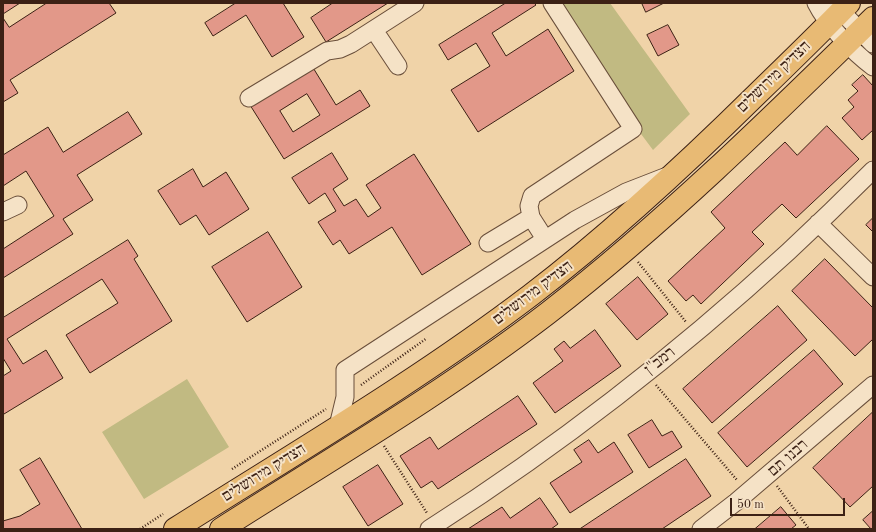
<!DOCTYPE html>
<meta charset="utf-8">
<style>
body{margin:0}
#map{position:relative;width:876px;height:532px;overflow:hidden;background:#f0d3a8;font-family:"Old Standard TT",serif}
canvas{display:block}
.frame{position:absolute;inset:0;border:4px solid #3c2115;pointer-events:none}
.scale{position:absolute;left:730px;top:498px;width:115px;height:18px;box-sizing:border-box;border:2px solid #3c2115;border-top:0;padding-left:5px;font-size:12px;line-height:14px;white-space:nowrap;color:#3c2115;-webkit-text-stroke:3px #f5e2c6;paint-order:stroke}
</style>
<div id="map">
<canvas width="876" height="532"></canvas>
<div class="frame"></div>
<div class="scale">50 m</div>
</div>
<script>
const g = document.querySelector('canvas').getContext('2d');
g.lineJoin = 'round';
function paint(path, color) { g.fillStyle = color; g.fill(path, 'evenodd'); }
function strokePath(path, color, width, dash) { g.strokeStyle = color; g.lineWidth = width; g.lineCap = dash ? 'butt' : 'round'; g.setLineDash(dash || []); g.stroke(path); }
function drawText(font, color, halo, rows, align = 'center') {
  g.font = font + ' "Old Standard TT","Frank Ruhl Libre",serif'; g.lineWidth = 4; g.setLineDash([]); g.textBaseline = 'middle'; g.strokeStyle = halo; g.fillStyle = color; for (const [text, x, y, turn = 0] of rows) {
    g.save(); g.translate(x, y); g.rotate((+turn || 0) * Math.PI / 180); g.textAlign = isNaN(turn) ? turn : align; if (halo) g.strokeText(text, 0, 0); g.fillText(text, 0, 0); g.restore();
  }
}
paint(new Path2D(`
 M543,3H610L690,114L653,150Z
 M187,379L229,447L144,499L102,432Z`), '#c1ba82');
const building = new Path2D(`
 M3,3H20L3,14Z
 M47,3H109L116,13L10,80L18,93L3,102V18L9,27Z
 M236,3H283L304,37L272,57L246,15L213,36L205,23Z
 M333,3H388L326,42L311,18Z
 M506,3H534L536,5L492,33L506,56L548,29L574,71L478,132L451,90L490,66L476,43L448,60L439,45Z
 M642,3H664L646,12Z
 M668,25L679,45L658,56L647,35Z
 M312,66L336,105L360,90L370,106L284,159L250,105ZM307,94L320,115L293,132L280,111Z
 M863,75L873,86V130L862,140L842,118L854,107L848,100L858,91L852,85Z
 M128,112L142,134L77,175L93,200L63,219L73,234L3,278V249L54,216L26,171L3,186V155L48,127L63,152Z
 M827,126L859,159L796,218L782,204L752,232L764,244L701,304L693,295L686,301L668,281L725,228L711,212L785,142L797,155Z
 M332,153L348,179L333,189L344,206L356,199L368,217L381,208L366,185L414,154L471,244L422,275L392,227L349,254L340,240L333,245L318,222L336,211L325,193L309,204L292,178Z
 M193,169L203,187L226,172L249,209L209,235L196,215L180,225L158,191Z
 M873,218V232L866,225Z
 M268,232L302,287L247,322L212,267Z
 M128,240L138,256L134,259L172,321L90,373L66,335L118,303L102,279L7,339L23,364L46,350L63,378L4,414L3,412V376L11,371L3,358V318Z
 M825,259L873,308V339L855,356L792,291Z
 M638,277L668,314L637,340L606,304Z
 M778,306L807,340L712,423L683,389Z
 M595,330L621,366L555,413L533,383L563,361L554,349L564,341L570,348Z
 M814,350L843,384L747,467L718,433Z
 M518,396L537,424L438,489L432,481L421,488L400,456L430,437L438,449Z
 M873,412V486L850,507L813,468Z
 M652,420L662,436L672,431L682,447L649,468L628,435Z
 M589,440L598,453L614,442L633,472L570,513L550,483L582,462L574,450Z
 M40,458L82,529H3V521L20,516L40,504L20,470Z
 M686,459L711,496L662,529H580Z
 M378,465L403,504L368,526L343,487Z
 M540,498L558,524L551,529H468L502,507L510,518Z
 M781,507L796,525L791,529H755Z
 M873,511V529H871L863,520Z`);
paint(building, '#e29889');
strokePath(building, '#3c2115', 1);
const minor = new Path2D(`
 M816,3C827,25 853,52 873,67
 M833,3L873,44
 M374,30L398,66
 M249,98L327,51L340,49L351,44L415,3
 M3,212L18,205
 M818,223L873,277
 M545,239L531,217L529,206L532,196L633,129L552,3
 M488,243L531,217
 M338,426L345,397V370L575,220L626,192L667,176
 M429,529C556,448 677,354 788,252C817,225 845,198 873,170
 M701,529L736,502L873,385`);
const major = new Path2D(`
 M175,529C295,453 418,381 531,295C612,233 685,165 757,94C788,64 819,34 849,3
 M221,529C331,459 445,392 548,313C664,223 769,120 873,18`);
strokePath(minor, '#694e3a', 19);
strokePath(major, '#3c2115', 24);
strokePath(new Path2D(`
 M638,262L686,322
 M361,385L427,338
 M656,385L737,480
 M384,446L427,513
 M232,469L326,409
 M777,486L809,529
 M140,529L163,514`), '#3c2115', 2.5, [1, 2]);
strokePath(minor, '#f5e2c6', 17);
strokePath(major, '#e8ba74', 22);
drawText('16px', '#3c2115', '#f5e2c6', [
 ["הצדיק מירושלים",774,77,-44],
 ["הצדיק מירושלים",533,293,-37],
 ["רמב\"ן",660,361,-39],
 ["רבנו תם",788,458,-41],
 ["הצדיק מירושלים",264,473,-32]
]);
</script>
